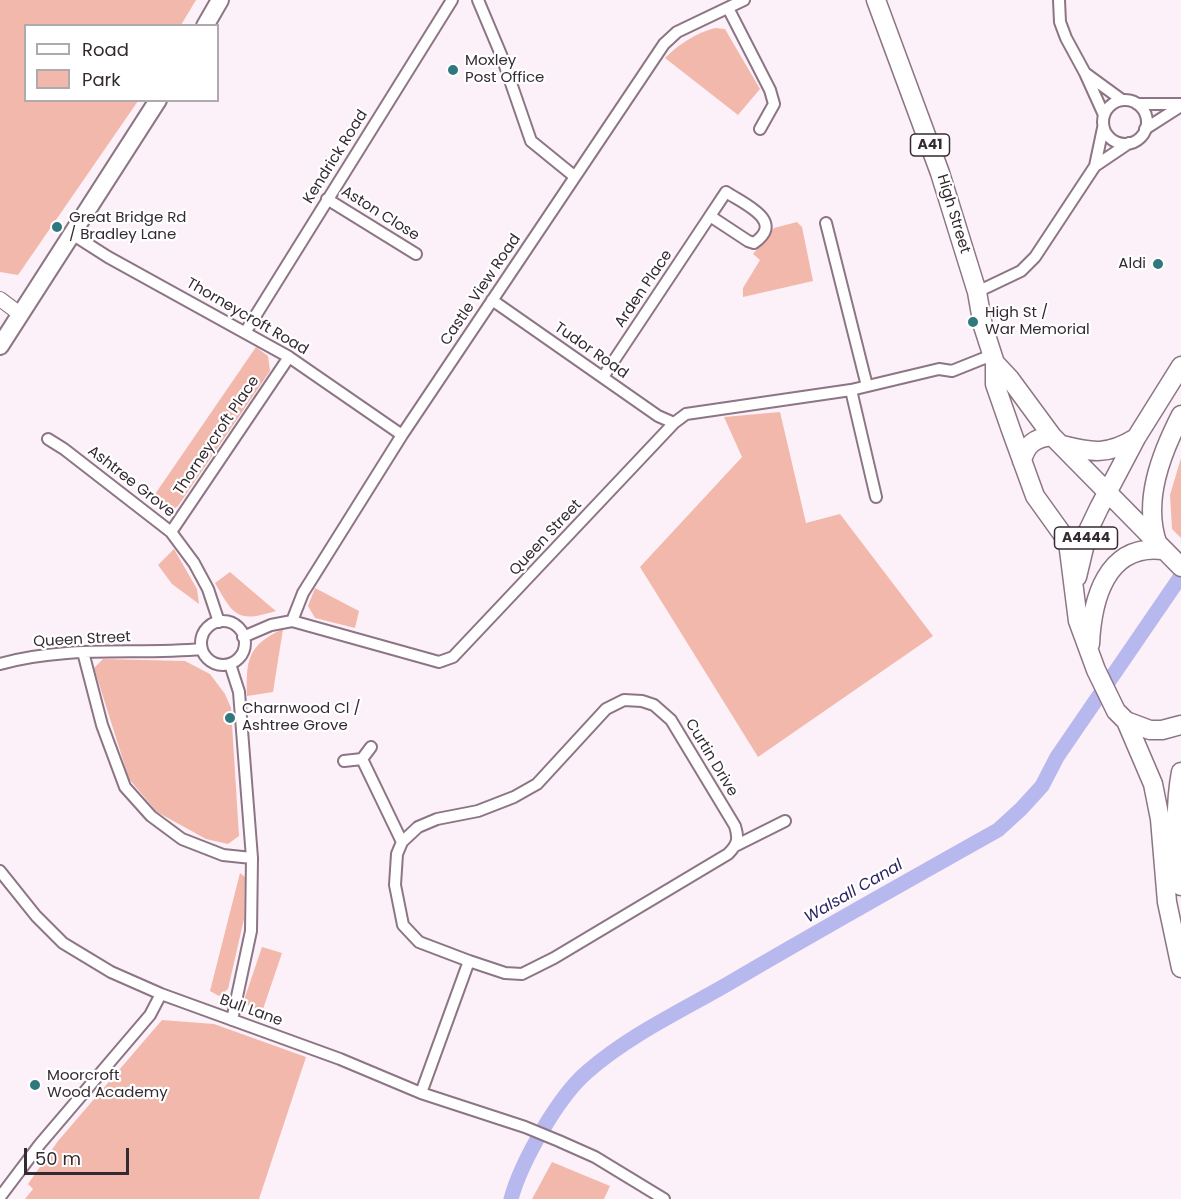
<!DOCTYPE html>
<style>
body{margin:0}
#map{position:relative;width:1181px;height:1199px;overflow:hidden;background:#fcf1f8;font-family:Poppins,sans-serif}
canvas{display:block}
.legend{position:absolute;left:24px;top:24px;width:195px;height:78px;box-sizing:border-box;background:#fff;border:2px solid #aeaaad;margin:0;padding:8px 10px;list-style:none;font-size:18px;color:#342a31}
.legend li{display:flex;align-items:center;gap:12px;height:30px}
.legend b{width:30px;border:2px solid #aeaaad}
.scale{position:absolute;left:24px;top:1148px;width:105px;height:27px;box-sizing:border-box;border:3px solid #342a31;border-top:0;padding-left:8px;font-size:18px;line-height:21px;white-space:nowrap;color:#342a31;-webkit-text-stroke:4px #fff;paint-order:stroke}
</style>
<div id="map">
<canvas width="1181" height="1199"></canvas>
<ul class="legend">
<li><b style="height:8px;background:#fff"></b>Road</li>
<li><b style="height:16px;background:#f2b8ab"></b>Park</li>
</ul>
<div class="scale">50 m</div>
</div>
<script>
const g = document.querySelector('canvas').getContext('2d');
g.lineJoin = 'round';
function paint(path, color) { g.fillStyle = color; g.fill(path, 'evenodd'); }
function strokePath(path, color, width, dash) { g.strokeStyle = color; g.lineWidth = width; g.lineCap = dash ? 'butt' : 'round'; g.setLineDash(dash || []); g.stroke(path); }
function drawText(font, color, halo, rows, align = 'center') {
  g.font = font + ' Poppins,sans-serif'; g.lineWidth = 4.5; g.setLineDash([]); g.textBaseline = 'middle'; g.strokeStyle = halo; g.fillStyle = color; for (const [text, x, y, turn = 0] of rows) {
    g.save(); g.translate(x, y); g.rotate((+turn || 0) * Math.PI / 180); g.textAlign = isNaN(turn) ? turn : align; if (halo) g.strokeText(text, 0, 0); g.fillText(text, 0, 0); g.restore();
  }
}
paint(new Path2D(`
 M0,0H196L181,25L26,26V100L138,101L18,275L0,272Z
 M715,28L725,29L760,89L738,115L665,58C679,44 696,33 715,28Z
 M797,222L802,227L813,281L743,297V288L760,260L753,254L774,228Z
 M256,347L268,356L270,371L178,506L170,512L151,500Z
 M780,412L806,523L840,514L933,636L758,757L640,567L742,457L724,417Z
 M1181,458V538L1172,529L1170,495Z
 M174,549L197,589L199,604L172,584L158,565Z
 M230,572L271,607L276,611C237,623 234,616 215,583Z
 M315,588L359,611L355,628L315,618L308,606Z
 M283,629L273,692L247,696C246,661 247,645 283,629Z
 M103,659L185,661L210,674L225,694L231,708L239,836L228,844L206,839L157,812L129,779L94,668Z
 M240,873L245,877L244,919L228,989L219,996L210,991Z
 M262,947L282,953L262,1012L246,1004L245,997Z
 M162,1020L214,1024L306,1057L259,1199H25L33,1189L28,1184L58,1141Z
 M552,1162L610,1186L604,1199H532Z`), '#f2b8ab');
strokePath(new Path2D(`
 M511,1199C521,1162 558,1097 587,1072C628,1036 679,1012 726,985C816,932 907,881 998,830L1021,809L1042,786L1057,757L1181,576`), '#b7b8ee', 15);
const minor = new Path2D(`
 M478,0L502,57L531,141L574,176
 M1059,0L1060,22L1066,38L1085,73L1104,115
 M728,8L770,90L774,104L760,129
 M1085,73L1122,100
 M1103 122a22 22 0 1 1 44 0a22 22 0 1 1-44 0Z
 M1137,104H1181
 M1145,129L1181,106
 M1095,166L1129,143
 M327,199L416,254
 M826,223L867,386
 M72,234L108,257L289,357L402,435
 M977,292L1021,271L1035,257L1095,166L1103,128
 M492,300L658,416L674,423
 M246,331L452,0
 M603,377L710,216L726,192C744,204 786,221 754,243L748,241L710,216
 M851,390L876,497
 M48,439L64,449L171,532L194,563L208,589L219,622
 M171,532L289,357
 M292,621L303,593L402,435L664,44L677,32L744,0
 M201 643a22 22 0 1 1 44 0a22 22 0 1 1-44 0Z
 M243,637L271,625L292,621L439,662L453,657L674,423L686,414L851,390L939,369L952,371L992,355
 M83,652L102,725L125,787L151,816L182,839L223,855L252,858
 M0,664C65,645 135,655 202,649
 M230,664L239,692L252,858L251,931L232,1020
 M362,759L402,842
 M344,761L362,759L371,747
 M737,845L785,821
 M0,871L36,916L63,943L111,972L161,994L340,1059L421,1093L525,1127L559,1141L595,1157L664,1199
 M421,1093L469,961L419,942L403,925L395,885L397,854L402,842L418,827L437,819L478,811L514,797L537,784L606,709L624,700L642,701L654,705L671,720L735,826C739,839 738,844 728,854L554,958L522,974L505,973L469,961
 M0,1197L40,1144L150,1015L161,994`);
const tertiary = new Path2D(`
 M0,299L20,314`);
const primary = new Path2D(`
 M205,26L220,0
 M0,346L158,100`);
const trunk = new Path2D(`
 M876,0L940,173L977,292L983,326L995,363V384L1011,430L1035,496L1068,542L1078,621L1096,670L1116,711L1126,721L1150,730H1162L1181,725
 M995,363L1010,379L1052,436L1181,567
 M1062,445C1093,453 1108,455 1136,438
 M1022,461C1026,444 1035,438 1052,436
 M1158,545C1142,502 1161,454 1181,415
 M1077,577L1088,531L1099,508L1136,438L1181,366
 M1090,644C1092,600 1106,544 1162,550
 M1126,721L1153,784L1160,819L1167,902L1181,968
 M1181,772C1174,810 1177,848 1181,886`);
strokePath(minor, '#8d7585', 14);
strokePath(tertiary, '#8d7585', 16);
strokePath(primary, '#8d7585', 20);
strokePath(trunk, '#8d7585', 21);
strokePath(minor, '#fff', 10);
strokePath(tertiary, '#fff', 14);
strokePath(primary, '#fff', 16);
strokePath(trunk, '#fff', 18);
for (const [x, y, r, color] of [
 [453,70,6,"#2f787d"],
 [57,227,6,"#2f787d"],
 [1158,264,6,"#2f787d"],
 [973,322,6,"#2f787d"],
 [230,718,6,"#2f787d"],
 [35,1085,6,"#2f787d"]
]) { const dot = new Path2D(); dot.arc(x, y, r, 0, 2 * Math.PI); g.fillStyle = color; g.fill(dot); strokePath(dot, '#fff', 2); }
for (const [x, y, w] of [
 [930,145,39],
 [1086,538,63]
]) { const box = new Path2D(); box.roundRect(x - w / 2, y - 11, w, 22, 4.5); g.fillStyle = '#fff'; g.fill(box); strokePath(box, '#342a31', 1.5); }
drawText('bold 14px', '#342a31', null, [
 ["A41",930,145],
 ["A4444",1086,538]
]);
drawText('15px', '#342a31', '#fff', [
 ["Moxley",465,61],
 ["Post Office",465,78],
 ["Great Bridge Rd",69,218],
 ["/ Bradley Lane",69,235],
 ["Aldi",1146,264,"right"],
 ["High St /",985,313],
 ["War Memorial",985,330],
 ["Charnwood Cl /",242,709],
 ["Ashtree Grove",242,726],
 ["Moorcroft",47,1076],
 ["Wood Academy",47,1093]
], 'left');
drawText('15px', '#342a31', '#fff', [
 ["Kendrick Road",336,157,-58],
 ["Aston Close",380,214,32],
 ["High Street",953,214,73],
 ["Arden Place",644,289,-56],
 ["Castle View Road",481,290,-56],
 ["Thorneycroft Road",247,317,30],
 ["Tudor Road",591,351,35],
 ["Thorneycroft Place",217,436,-56],
 ["Ashtree Grove",131,482,38],
 ["Queen Street",546,538,-47],
 ["Queen Street",82,640,-3],
 ["Curtin Drive",711,758,59],
 ["Bull Lane",251,1011,20]
]);
drawText('italic 16px', '#2c2563', '#fff', [
 ["Walsall Canal",854,892,-30]
]);
</script>
